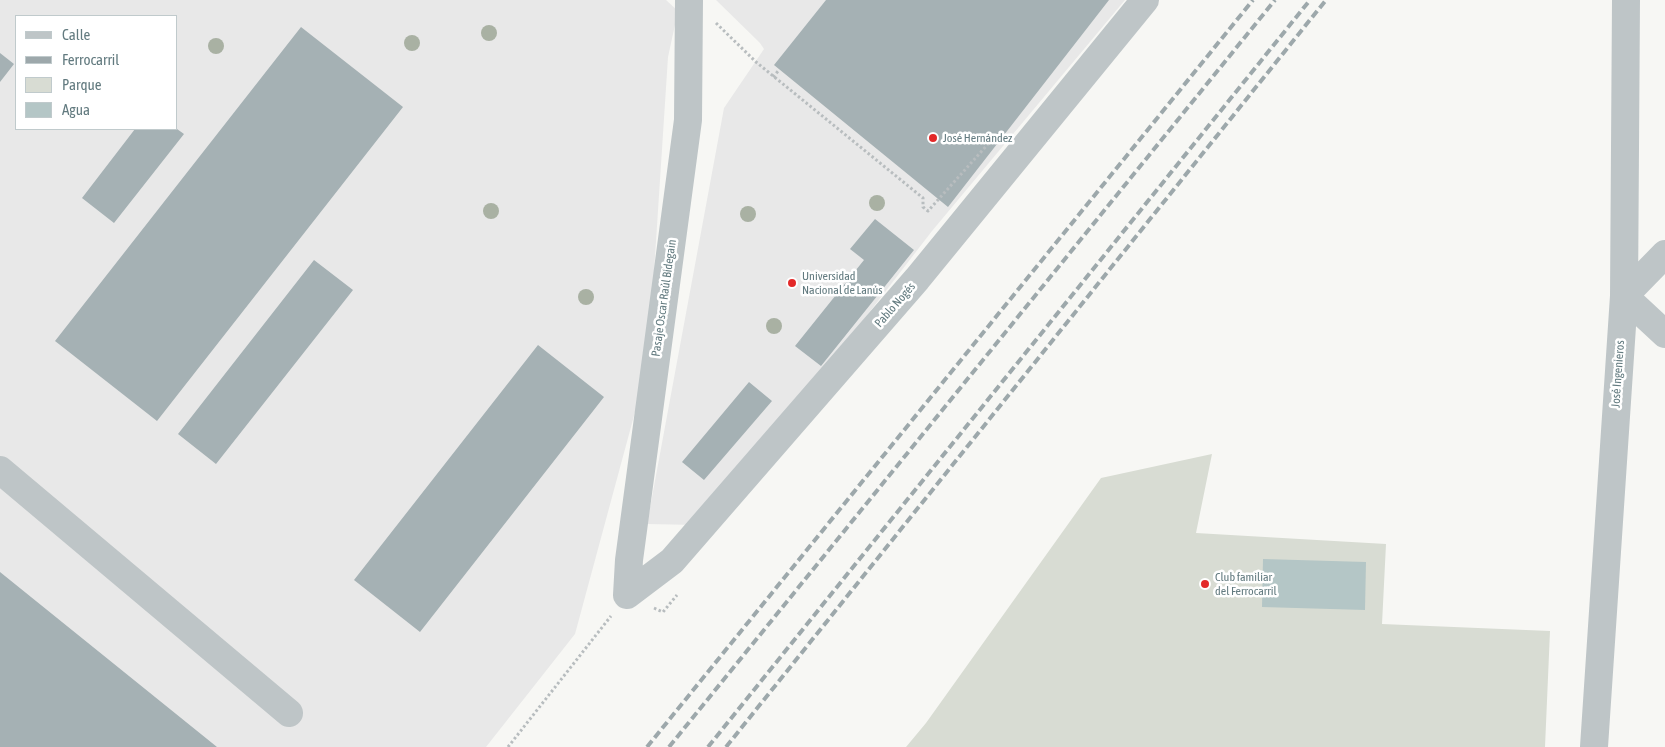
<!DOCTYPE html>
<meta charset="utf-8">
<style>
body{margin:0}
#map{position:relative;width:1665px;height:747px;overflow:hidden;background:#f7f7f4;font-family:"Asap Condensed",sans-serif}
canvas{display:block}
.legend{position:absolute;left:15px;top:15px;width:162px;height:115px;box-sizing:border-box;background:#fff;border:1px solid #c0cacc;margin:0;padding:6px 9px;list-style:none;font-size:15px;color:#627a7f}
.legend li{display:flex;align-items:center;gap:10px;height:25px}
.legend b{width:25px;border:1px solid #c0cacc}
</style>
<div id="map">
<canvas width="1665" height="747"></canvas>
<ul class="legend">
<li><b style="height:6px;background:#bec5c7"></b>Calle</li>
<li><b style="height:6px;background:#9da8ab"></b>Ferrocarril</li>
<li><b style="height:14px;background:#d8dcd3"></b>Parque</li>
<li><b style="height:14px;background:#b4c6c6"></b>Agua</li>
</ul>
</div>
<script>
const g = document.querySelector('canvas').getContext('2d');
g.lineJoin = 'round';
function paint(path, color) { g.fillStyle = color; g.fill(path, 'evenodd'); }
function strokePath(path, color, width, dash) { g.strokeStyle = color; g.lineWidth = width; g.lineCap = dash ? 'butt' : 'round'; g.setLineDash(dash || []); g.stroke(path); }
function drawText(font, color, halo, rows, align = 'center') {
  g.font = font + ' "Asap Condensed",sans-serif'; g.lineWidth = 5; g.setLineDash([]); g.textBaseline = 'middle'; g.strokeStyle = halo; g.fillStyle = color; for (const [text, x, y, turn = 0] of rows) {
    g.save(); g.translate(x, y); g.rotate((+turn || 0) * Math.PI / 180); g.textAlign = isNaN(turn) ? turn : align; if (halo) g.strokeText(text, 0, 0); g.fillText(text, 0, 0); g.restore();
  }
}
paint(new Path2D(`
 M0,0H666L678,11L668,57L648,364L575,634L486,747H0ZM16,16H176V129H16Z
 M716,0H1125L932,231L821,375L697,525L647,524L724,108L764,49L760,43Z`), '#e8e8e8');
paint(new Path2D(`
 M1212,454L1196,533L1386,544L1382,624L1550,631L1545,747H906L926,723L1101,478Z`), '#d8dcd3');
paint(new Path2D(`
 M1263,559L1366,562L1365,610L1262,607Z`), '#b4c6c6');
paint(new Path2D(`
 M826,0H1109L948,207L774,65Z
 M301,27L403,107L157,421L55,341Z
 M0,53L14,64L0,82Z
 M135,129H177L184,134L114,223L82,198Z
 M875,219L914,250L821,366L795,346L864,260L850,249Z
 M314,260L353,290L216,464L178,434Z
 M538,345L604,397L420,632L354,580Z
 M749,382L772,401L704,480L682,462Z
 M0,572L217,747H0Z`), '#a5b1b4');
strokePath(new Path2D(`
 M716,23L756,62L923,198V207L928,211L989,143
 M773,77L779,70
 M654,608L663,612L677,595
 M508,747L611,616`), '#b8bdbf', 3, [2.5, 2.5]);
strokePath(new Path2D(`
 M1624,296L1665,254
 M1624,296L1665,334
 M0,470L289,713
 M627,595L672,561L917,279L1145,0
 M627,595L629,560L688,120L689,0
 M1594,747L1624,296L1626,0`), '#bec5c7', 28);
strokePath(new Path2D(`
 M647,747L1253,0
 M669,747L1275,0
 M708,747L1310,0
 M726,747L1326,0`), '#9da8ab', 4, [8, 4]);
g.fillStyle = '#a9b1a3';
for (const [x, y] of [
 [489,33],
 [412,43],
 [216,46],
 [877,203],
 [491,211],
 [748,214],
 [586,297],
 [774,326]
]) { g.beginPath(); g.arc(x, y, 8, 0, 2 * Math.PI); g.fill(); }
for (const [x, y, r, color] of [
 [933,138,5,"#e32929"],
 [792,283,5,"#e32929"],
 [1205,584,5,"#e32929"]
]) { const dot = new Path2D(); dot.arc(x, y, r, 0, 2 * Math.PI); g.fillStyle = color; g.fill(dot); strokePath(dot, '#fff', 2); }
drawText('12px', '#627a7f', '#fff', [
 ["José Hernández",943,138],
 ["Universidad",802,276],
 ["Nacional de Lanús",802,290],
 ["Club familiar",1215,577],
 ["del Ferrocarril",1215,591]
], 'left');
drawText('12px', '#627a7f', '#fff', [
 ["Pasaje Oscar Raúl Bidegain",664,298,-82],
 ["Pablo Nogés",895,305,-49],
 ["José Ingenieros",1618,374,-86]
]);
</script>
